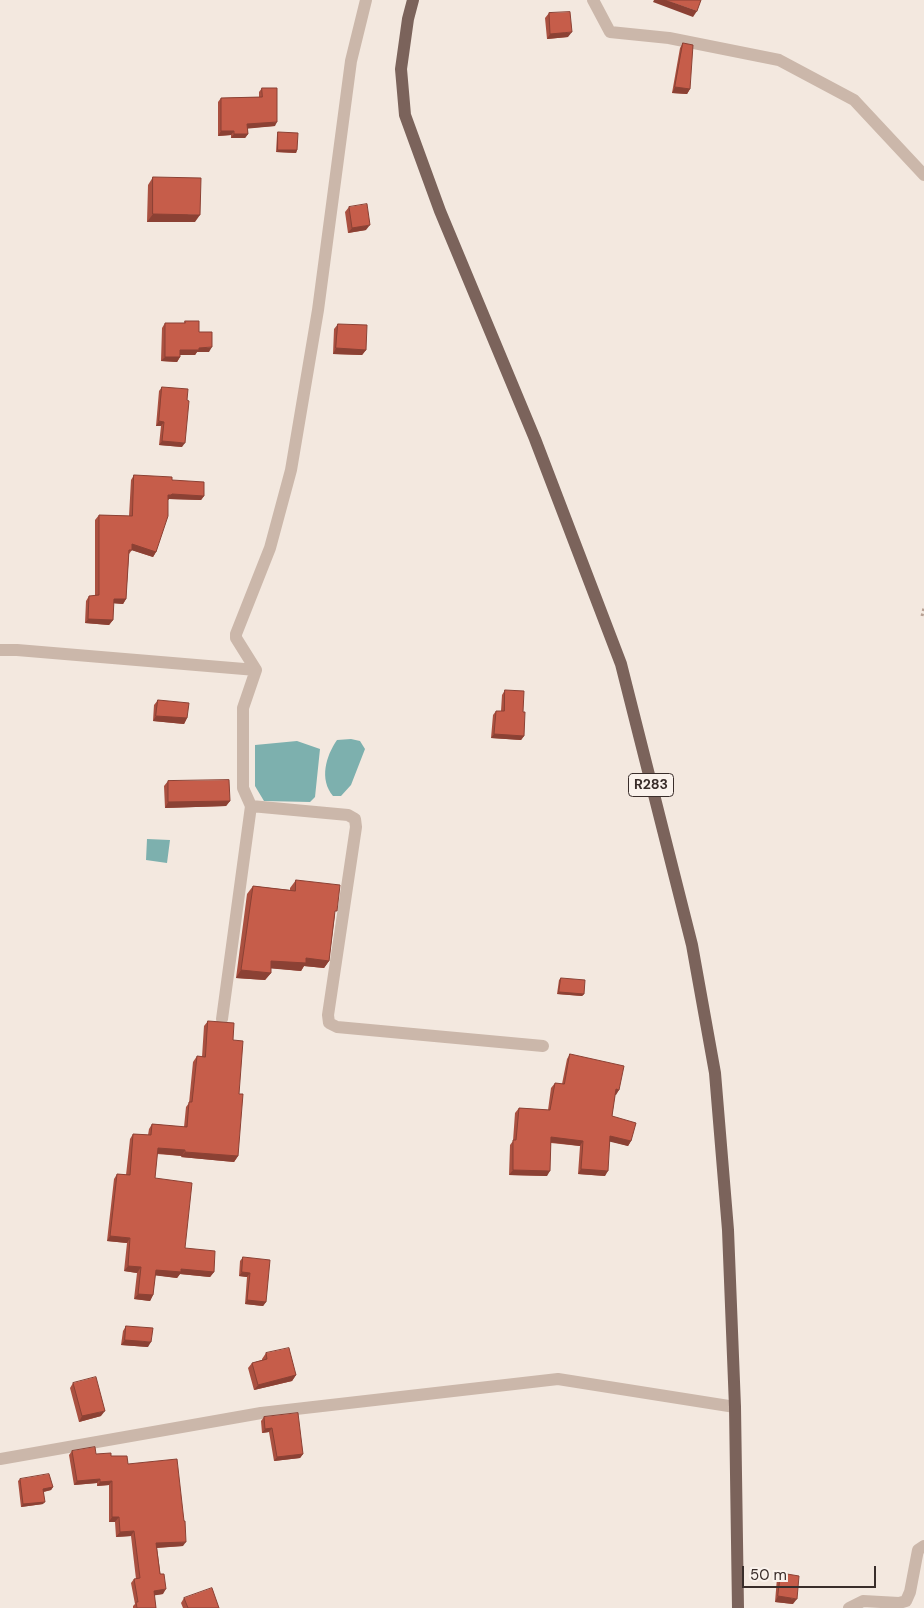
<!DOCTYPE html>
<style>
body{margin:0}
#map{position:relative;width:924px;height:1608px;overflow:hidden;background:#f3e8df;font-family:"DM Sans",sans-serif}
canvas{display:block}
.scale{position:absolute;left:742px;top:1566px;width:134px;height:22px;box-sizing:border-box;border:2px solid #392d2a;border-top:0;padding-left:6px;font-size:15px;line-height:18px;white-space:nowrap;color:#392d2a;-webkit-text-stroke:4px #faf2ec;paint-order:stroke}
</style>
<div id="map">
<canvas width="924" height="1608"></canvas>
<div class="scale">50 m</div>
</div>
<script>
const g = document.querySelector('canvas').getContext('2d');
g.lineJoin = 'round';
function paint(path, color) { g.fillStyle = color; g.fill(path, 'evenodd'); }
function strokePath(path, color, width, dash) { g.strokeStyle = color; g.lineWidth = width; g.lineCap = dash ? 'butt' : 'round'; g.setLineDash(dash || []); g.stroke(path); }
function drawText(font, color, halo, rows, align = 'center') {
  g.font = font + ' "DM Sans",sans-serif'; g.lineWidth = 4; g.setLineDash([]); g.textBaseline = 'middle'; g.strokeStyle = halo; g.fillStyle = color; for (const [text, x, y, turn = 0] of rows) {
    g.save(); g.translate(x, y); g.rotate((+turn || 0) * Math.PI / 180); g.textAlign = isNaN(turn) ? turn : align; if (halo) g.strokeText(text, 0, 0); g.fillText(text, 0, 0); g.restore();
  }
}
paint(new Path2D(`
 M351,739L360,741L365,749L351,785L341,796H333C319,779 326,756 337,740Z
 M297,741L320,749L315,797L310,802L264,801L255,786V745Z
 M147,839L170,840L167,863L146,860Z`), '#7db0ae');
strokePath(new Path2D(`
 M922,616L924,608`), '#b7a194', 3, [2.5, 2.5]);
strokePath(new Path2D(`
 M593,0L610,32L669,38L779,60L854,100L924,175
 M0,650H17L256,670
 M251,806L348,815L355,819L356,827L328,1015L329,1023L337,1027L543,1046
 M222,1019L251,806L243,788V708L256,670L236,638V634L270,548L291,470L318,310L351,61L366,0
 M0,1459L261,1413L558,1379L735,1407
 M849,1608L863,1601L899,1603L906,1601L910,1592L918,1550L924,1546`), '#cbb7aa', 12);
strokePath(new Path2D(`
 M413,0L408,19L401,69L405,115L440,211L535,439L621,664L692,945L715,1073L728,1230L735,1407L738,1608`), '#7b635b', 12);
paint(new Path2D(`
 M549,13L568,37L547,39L545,18Z
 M683,43L690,89L687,94L672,93L680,48Z
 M262,88L275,126L248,128V134L245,138H231V135L218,136V102L221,98L259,97V92Z
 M278,132L297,150L296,153L276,152L277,135Z
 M153,177L195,222H147L148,185Z
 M349,207L366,230L348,233L345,212Z
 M185,321L199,332L209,352H197L195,355H180V357L177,362L161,361L162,328L165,323H184Z
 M338,324L366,350L362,355L333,354L334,329Z
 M162,387L182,447L159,445L161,426H156L159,391Z
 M134,475L172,480L204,496L201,500L169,499L168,500L156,552L153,557L132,550L129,554L126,599L123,604L113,603V620L109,625L85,623L86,601L89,596H95V520L99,515L129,516L131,480Z
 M505,690L524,736L521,740L491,738L493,715L496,711H501L502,695Z
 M158,700L187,718L184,724L153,721L154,705Z
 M168,781L230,801L226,806L165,808L164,786Z
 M296,880L335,914L329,961L324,968L304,966L301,971L271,968V973L265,980L236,978L247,894L253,886L290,890V888Z
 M561,978L584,994L582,996L557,994L559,980Z
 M208,1021L233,1040L239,1094L238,1156L234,1162L181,1157L182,1156L157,1154L155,1178L185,1248L214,1272L210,1277L180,1274L177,1278L155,1275L153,1295L150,1301L134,1299L137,1273L124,1271L127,1243L107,1241L114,1179L117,1174L126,1175L130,1139L133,1134L148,1135L149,1129L152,1124L184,1127L186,1107L189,1103L193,1062L197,1056L202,1057L204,1026Z
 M570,1054L619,1090L615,1095L612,1116L631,1141L628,1146L610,1141L605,1176L578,1174L580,1146L551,1143L547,1176L509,1175L510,1145L513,1141L515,1113L519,1108L548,1110L551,1088L555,1083L562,1084L567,1059Z
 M243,1257L266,1302L263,1306L245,1304L247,1277L239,1276L240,1261Z
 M126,1326L148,1347L121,1345L123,1331Z
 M266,1353L296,1375L292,1381L254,1390L248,1368L252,1363L262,1360V1359Z
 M73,1383L101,1416L79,1422L70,1388Z
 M264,1417L303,1454L300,1458L274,1461L269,1432L262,1433L261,1421Z
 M72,1451L111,1456L128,1464L183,1546L157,1548L163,1594L154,1595L156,1608H133V1606L135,1604L131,1583L134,1579H136L131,1536L116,1537L115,1522H109V1485L97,1486V1483L74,1485L69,1455Z
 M20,1479L53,1487L51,1490L44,1492L43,1504L21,1507L18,1481Z
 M781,1573L793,1604L775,1602L777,1578Z
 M184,1598L219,1608H183L181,1603Z`), '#aa5040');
paint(new Path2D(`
 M654,0H665L697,11L693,17L653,2Z
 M572,32L568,37L547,39L550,34Z
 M675,87L690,89L687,94L672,93Z
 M277,122L275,126L244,129L247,124Z
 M221,131H234L231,135L218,136Z
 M234,134H248L245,138H231Z
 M278,150H297L296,153L276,152Z
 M153,214L200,215L195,222H147Z
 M370,225L366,230L348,233L352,228Z
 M212,347L209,352H197L195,355H177L180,350Z
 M336,348L366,350L362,355L333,354Z
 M165,357H180L177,362L161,361Z
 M159,421L164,422L161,426H156Z
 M162,441L185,443L182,447L159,445Z
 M172,494L204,496L201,500L169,499L168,500V495Z
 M132,544L156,552L153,557L128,549Z
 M114,599H126L123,604L110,603Z
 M88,619L113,620L109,625L85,623Z
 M156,716L187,718L184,724L153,721Z
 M494,734L524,736L521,740L491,738Z
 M230,801L226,806L165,808L168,802Z
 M306,958L329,961L324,968L304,966L301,971L266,968L271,961Z
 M241,970L271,973L265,980L236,978Z
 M559,992L584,994L582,996L557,994Z
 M616,1089L619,1090L616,1095L612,1094Z
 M610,1136L631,1141L628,1146L607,1141Z
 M551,1137L583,1141L580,1146L548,1142Z
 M158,1148L185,1150L182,1156L154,1153Z
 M185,1152L238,1156L234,1162L181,1157Z
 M581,1169L608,1171L605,1176L578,1174Z
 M513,1170L550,1171L547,1176L509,1175Z
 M110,1236L130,1238L127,1243L107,1241Z
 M128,1266L141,1267L137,1273L124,1271Z
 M181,1269L214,1272L210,1277L180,1274L177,1278L152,1275L156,1270Z
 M242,1272L250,1273L247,1277L239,1276Z
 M138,1294L153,1295L150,1301L134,1299Z
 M247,1300L266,1302L263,1306L245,1304Z
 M125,1340L151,1342L148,1347L121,1345Z
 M296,1375L292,1381L254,1390L258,1385Z
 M105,1411L101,1416L79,1422L82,1416Z
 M272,1428L269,1432L262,1433L265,1429Z
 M303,1454L300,1458L274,1461L277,1457Z
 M100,1479L97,1483L74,1485L77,1481Z
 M112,1481L109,1485L97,1486L100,1482Z
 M53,1487L51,1490L42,1492L43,1489Z
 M45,1502L43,1504L21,1507L23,1504Z
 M112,1517H119L115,1522H109Z
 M134,1531L131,1536L116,1537L120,1532Z
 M186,1542L183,1546L153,1548L156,1543Z
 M166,1589L163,1594L151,1596L154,1591Z
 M778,1596L797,1599L793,1604L775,1602Z`), '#8b4134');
const building = new Path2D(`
 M665,0H701L697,11Z
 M570,12L572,32L550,34L549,13Z
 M683,43L693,45L690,89L675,87Z
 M262,88H277V122L247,124L248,134H234V131H221V98L262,97Z
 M278,132L298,133L297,150H278Z
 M153,177L201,178L200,215L153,214Z
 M367,204L370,225L352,228L349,207Z
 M185,321H199V332H212V347L199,348V350H180V357H165V323H185Z
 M338,324L367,325L366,350L336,348Z
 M162,387L188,389L187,400L189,401L185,443L162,441L164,422L159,421Z
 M134,475L172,477V480L204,482V496L172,494L171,495H168V516L156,552L132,544V550H129L126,599H114L113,620L88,619L89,596L99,595V515L132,516Z
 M505,690L524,691L523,712H525L524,736L494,734L496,711H504Z
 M158,700L189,703L187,718L156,716Z
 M229,780L230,801L168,802V781Z
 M296,880L340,885L337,911H335L329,961L306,958V963L271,961V973L241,970L253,886L295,891Z
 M561,978L585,980L584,994L559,992Z
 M208,1021L234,1023L233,1040L243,1041L239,1094H243L238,1156L185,1152V1150L158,1148L155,1178L192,1183L185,1248L215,1251L214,1272L181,1269V1272L156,1270L153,1295L138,1294L141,1267L128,1266L130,1238L110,1236L117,1174L130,1175L133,1134L151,1135L152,1124L187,1127L189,1102H192L197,1056L205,1057Z
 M570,1054L624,1066L619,1090L616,1089L612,1116L636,1123L631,1141L610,1136L608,1171L581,1169L583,1141L551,1137L550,1171L513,1170V1140H516L519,1108L550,1110L555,1083L564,1084Z
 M243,1257L270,1260L266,1302L247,1300L250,1273L242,1272Z
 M126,1326L153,1328L151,1342L125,1340Z
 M289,1348L296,1375L258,1385L252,1363L267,1359L266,1353Z
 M96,1377L105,1411L82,1416L73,1383Z
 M298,1413L303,1454L277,1457L272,1428L265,1429L264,1417Z
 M95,1447L96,1454L111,1453V1456H127L128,1464L177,1459L184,1521H185L186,1542L156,1543L160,1574H164L166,1589L154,1591L156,1608H137L136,1602H138L134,1579L140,1578L134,1531L120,1532L119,1517H112V1481L100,1482V1479L77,1481L72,1451Z
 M49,1474L53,1487L43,1489L45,1502L23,1504L20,1479Z
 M781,1573L799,1576L797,1599L778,1596Z
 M212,1588L219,1608H188L184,1598Z`);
paint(building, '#c65d4a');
strokePath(building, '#8b4134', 1);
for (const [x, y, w] of [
 [651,785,45]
]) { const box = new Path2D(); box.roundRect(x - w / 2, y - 11.5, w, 23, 4); g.fillStyle = '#faf2ec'; g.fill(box); strokePath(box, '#392d2a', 1); }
drawText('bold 14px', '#392d2a', null, [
 ["R283",651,785]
]);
</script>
